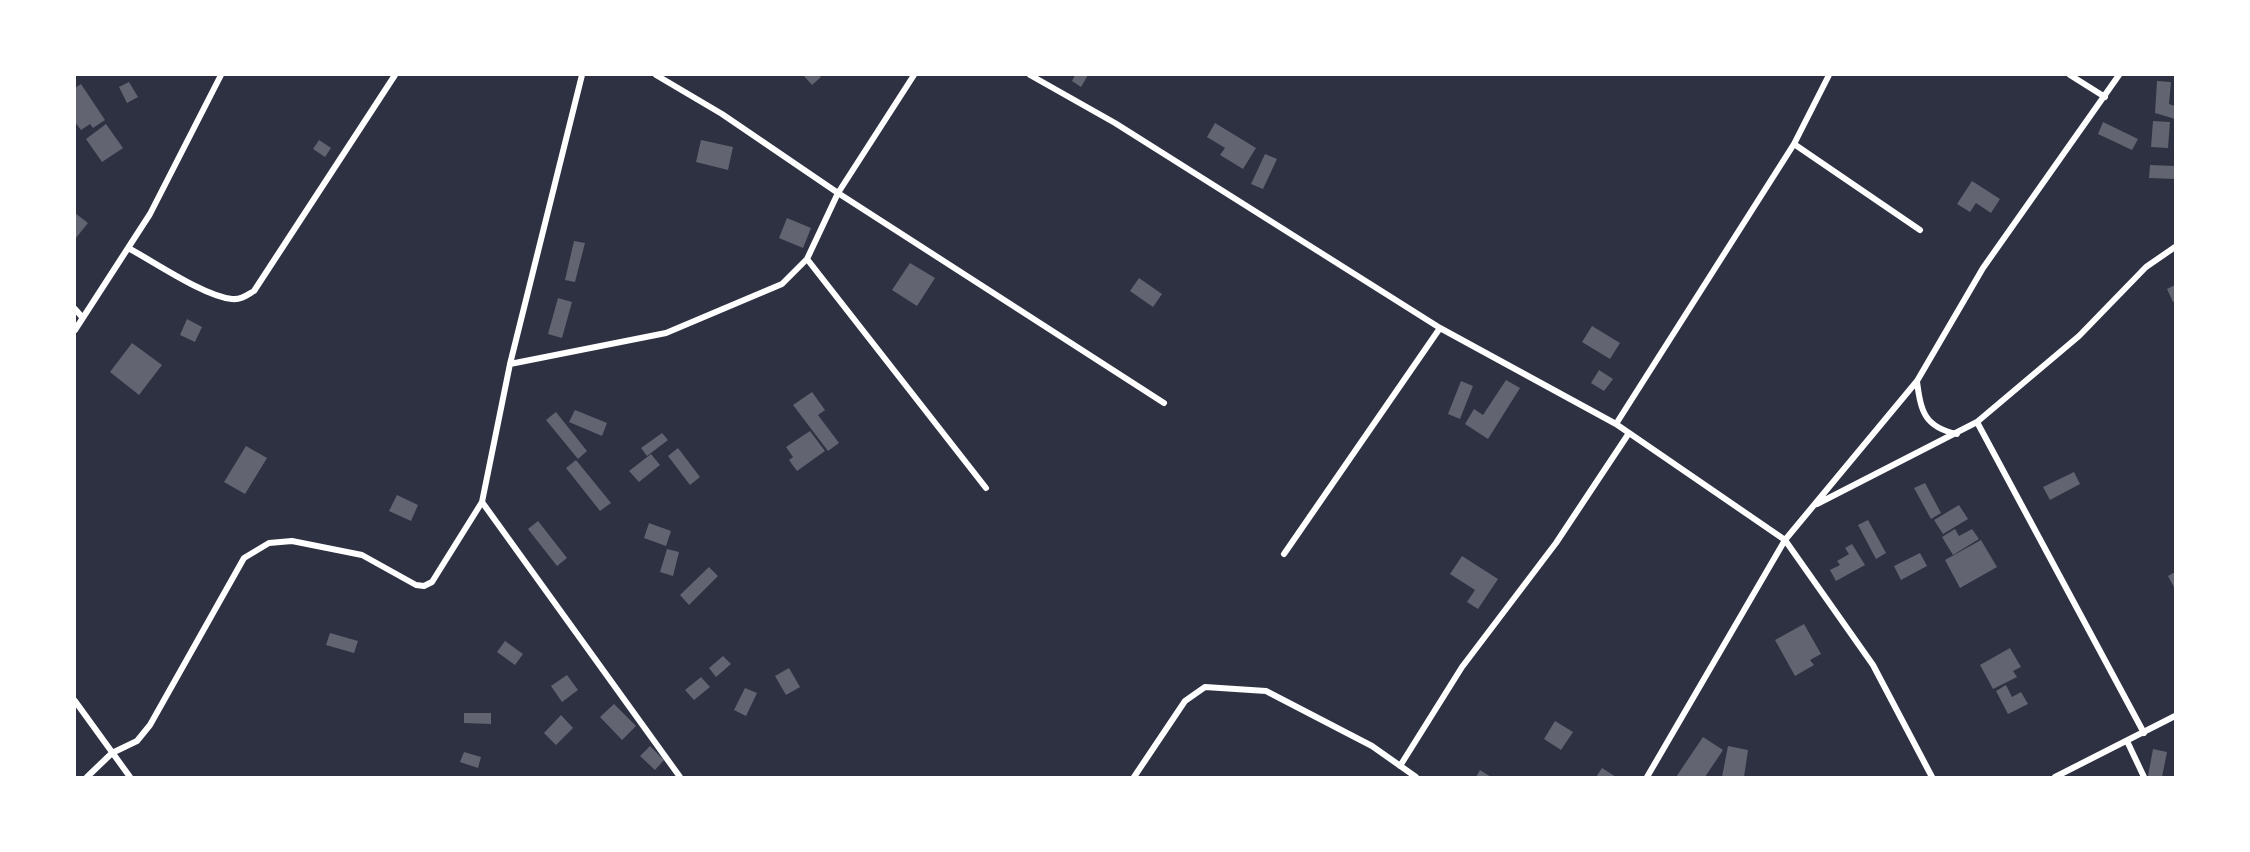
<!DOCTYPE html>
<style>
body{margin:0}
#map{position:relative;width:2250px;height:852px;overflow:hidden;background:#2d3142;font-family:"Titillium Web",sans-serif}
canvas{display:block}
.frame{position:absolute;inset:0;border:76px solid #fff;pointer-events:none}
</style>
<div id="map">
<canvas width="2250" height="852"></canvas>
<div class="frame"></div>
</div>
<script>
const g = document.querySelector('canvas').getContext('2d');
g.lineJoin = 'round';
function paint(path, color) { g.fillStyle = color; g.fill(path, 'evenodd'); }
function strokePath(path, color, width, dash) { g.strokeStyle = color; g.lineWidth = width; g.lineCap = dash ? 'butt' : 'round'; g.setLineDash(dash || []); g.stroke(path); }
paint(new Path2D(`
 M803,75H819L821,77L812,85Z
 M1075,75H1088L1081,87L1072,81Z
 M2157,81L2171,82L2169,104L2175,106V119L2155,113Z
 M129,82L138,97L127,103L119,87Z
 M81,84L105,120L93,128L90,124L81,130L75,122V88Z
 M2153,121L2170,122L2168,148L2151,147Z
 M2103,122L2138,139L2132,150L2098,134Z
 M1215,123L1256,148L1243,169L1220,155L1225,148L1207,137Z
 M106,124L123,148L102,162L86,139Z
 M319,140L331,148L325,157L313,149Z
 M701,140L733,147L728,170L696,162Z
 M1265,154L1277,159L1263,189L1251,184Z
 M2150,165L2175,166V179L2149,178Z
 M1972,181L2000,199L1991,213L1976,203L1970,212L1957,204Z
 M75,213L88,223L75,239Z
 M787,218L811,228L803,248L779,238Z
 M574,241L585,243L575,282L565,280Z
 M910,263L935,278L917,306L892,290Z
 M1139,278L1162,294L1153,307L1130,291Z
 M2175,285V301L2173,302L2167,289Z
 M558,298L572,302L562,338L548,334Z
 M187,319L202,327L195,342L180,335Z
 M1592,326L1620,343L1610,359L1582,342Z
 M132,343L162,365L139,395L110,372Z
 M1599,370L1613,379L1604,391L1591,383Z
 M1506,380L1520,388L1488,439L1465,424L1474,409L1483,415Z
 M1461,381L1473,386L1460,419L1448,414Z
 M812,392L825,410L818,415L839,443L828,451L793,405Z
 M575,410L607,423L602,436L569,422Z
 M556,412L587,451L578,459L546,420Z
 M810,431L825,451L797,471L789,460L793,457L786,447Z
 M662,433L668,440L647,456L641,448Z
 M246,446L267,458L245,494L224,482Z
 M678,448L700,477L690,485L668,456Z
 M651,454L660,465L639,482L629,471Z
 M576,460L611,503L600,511L566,468Z
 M2074,472L2080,484L2050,500L2043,487Z
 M1925,483L1941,513L1931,519L1914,488Z
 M397,495L418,505L411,521L389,511Z
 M1959,505L1968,519L1943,534L1934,520Z
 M1868,520L1886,553L1876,559L1858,525Z
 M538,521L567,558L557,566L528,529Z
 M649,523L671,531L666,546L644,538Z
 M1955,529L1959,536L1972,529L1979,539L1953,555L1942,537Z
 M1981,540L1997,567L1960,588L1945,560Z
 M1852,544L1865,565L1836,581L1830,570L1840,565L1837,561L1849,554L1845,548Z
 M667,549L679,552L673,576L660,572Z
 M1920,553L1927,566L1901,580L1894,566Z
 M1462,556L1498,579L1478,609L1467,602L1475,590L1450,574Z
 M709,567L718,576L689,605L680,595Z
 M2175,572V589L2168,576Z
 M1804,624L1821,654L1810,660L1814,665L1795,676L1775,640Z
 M330,633L358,641L354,653L326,645Z
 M505,641L523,654L515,665L497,652Z
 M2010,648L2021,667L2013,671L2017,677L1993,689L1980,665Z
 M723,656L731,664L716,677L709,668Z
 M789,668L800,687L786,695L775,676Z
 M567,675L578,690L562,702L551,686Z
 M701,677L710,687L694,700L685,690Z
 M2006,685L2012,697L2021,692L2028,704L2008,714L1996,691Z
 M745,688L757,693L746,716L734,710Z
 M614,704L636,726L622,740L600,717Z
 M464,713H491V724L464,723Z
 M561,715L573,728L556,745L544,733Z
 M1555,721L1573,732L1561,750L1544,739Z
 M1703,737L1723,750L1705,777H1676Z
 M650,746L664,760L655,770L640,756Z
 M1728,746L1748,750L1744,777H1722Z
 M2153,749L2167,752L2162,777L2148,776Z
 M464,752L481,757L478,768L460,762Z
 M1602,768L1616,777H1596Z
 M1480,770L1491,777H1476Z`), '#626471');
strokePath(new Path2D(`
 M656,75L722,114L838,193L1164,403
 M1030,75L1115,123L1440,328L1616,424L1785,540L1873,665L1932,777
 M2070,75L2105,97
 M1794,144L1920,230
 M130,249C156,263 204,296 232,299C241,300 247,295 254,291L395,75
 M807,259L986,488
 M75,309L82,317
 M75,330L150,214L221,75
 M510,364L666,333L782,284L807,259L838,193L914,75
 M1917,382C1921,411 1924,427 1957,434
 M1977,422L2144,733
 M1616,424L1794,144L1829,75
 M482,502L680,777
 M1817,504L1977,422L2079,336L2146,267L2175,247
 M1284,554L1440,328
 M75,701L130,777
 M2127,741L2144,777
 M1400,766L1462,667L1556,543L1629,433
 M87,777L112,753L137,741L150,725L244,558L269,543L292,541L362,555L416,585L424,586L432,582L482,502L510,364L582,75
 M1134,777L1185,701L1205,687L1266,691L1372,746L1416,777
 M1647,777L1785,540L1917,381L1983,268L2119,75
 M2055,777L2175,716`), '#fff', 6);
</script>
